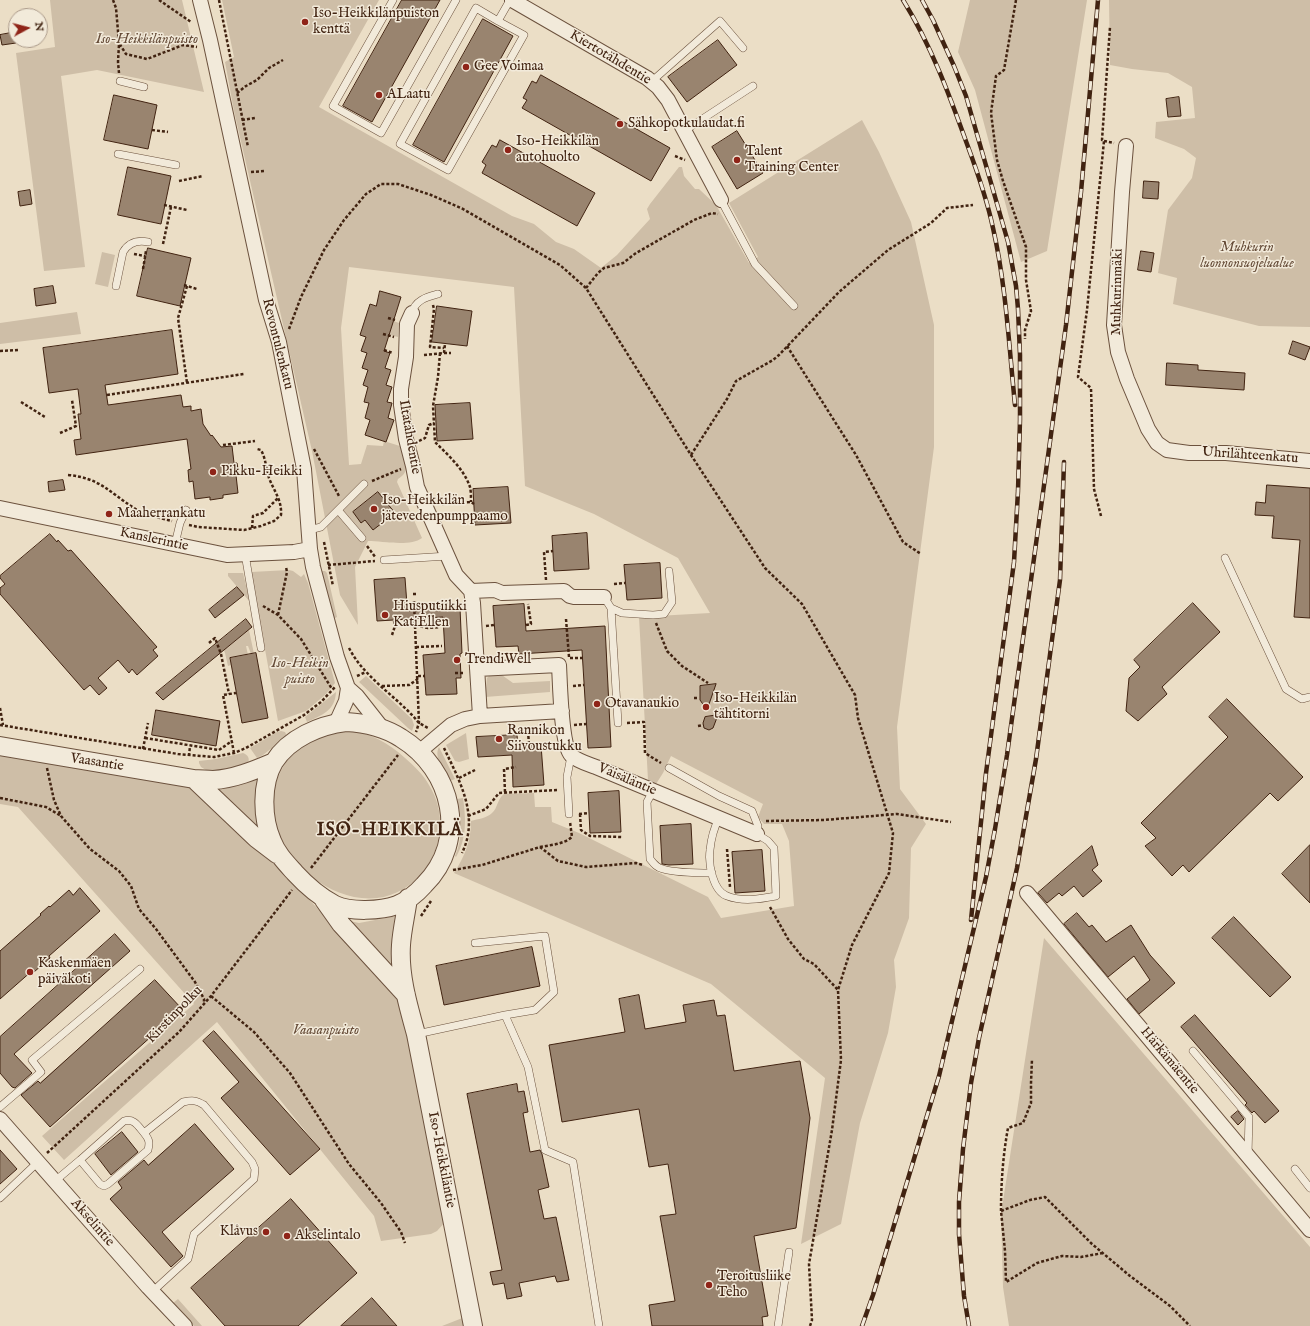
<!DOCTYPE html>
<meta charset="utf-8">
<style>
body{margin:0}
#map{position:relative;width:1310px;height:1326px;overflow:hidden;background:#ebdec6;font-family:"IM FELL English",serif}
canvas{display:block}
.north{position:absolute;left:8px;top:8px;width:40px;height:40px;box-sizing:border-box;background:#f2eada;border:1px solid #ab9a8a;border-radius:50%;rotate:83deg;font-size:11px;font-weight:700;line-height:16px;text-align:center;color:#412311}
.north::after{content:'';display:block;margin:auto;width:14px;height:18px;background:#8f2418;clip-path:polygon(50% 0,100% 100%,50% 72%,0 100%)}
</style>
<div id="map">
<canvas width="1310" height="1326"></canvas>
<div class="north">N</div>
</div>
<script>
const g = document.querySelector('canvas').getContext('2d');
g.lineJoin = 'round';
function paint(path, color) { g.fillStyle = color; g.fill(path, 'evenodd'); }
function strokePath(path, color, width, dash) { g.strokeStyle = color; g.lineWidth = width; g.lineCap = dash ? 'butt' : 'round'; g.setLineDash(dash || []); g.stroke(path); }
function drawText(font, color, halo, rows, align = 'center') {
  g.font = font + ' "IM FELL English",serif'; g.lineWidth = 3; g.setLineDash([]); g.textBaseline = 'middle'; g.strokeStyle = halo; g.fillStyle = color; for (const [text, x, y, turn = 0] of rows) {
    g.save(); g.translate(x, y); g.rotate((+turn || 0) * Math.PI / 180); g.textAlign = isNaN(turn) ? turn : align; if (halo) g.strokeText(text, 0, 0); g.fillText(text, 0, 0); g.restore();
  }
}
paint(new Path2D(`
 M50,0H182L204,92L97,70L61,76L85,267L44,271L16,53L55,47Z
 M222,0H379L319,107L512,216L534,224L556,242L574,249L601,268L617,255L650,219L647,209L650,204L679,167H682L684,176L695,189H699L716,205L749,263L758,257L729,203L862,120L879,152L911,222L934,325V447L897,727L900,789L926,824L911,848L909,918L894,960L896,987L888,1033L860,1123L841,1224L801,1244L825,1078L711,984L454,873C465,856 471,841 471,821C478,819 487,818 492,813C498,808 497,799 504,794L534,793L535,807H551L552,822L579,833L708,897L721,918L794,906L789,841L782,824H764L758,817L763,804L671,756L663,773L656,784L648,780L639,617L710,613L678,558L594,514L525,486L514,287L349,267L341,328L349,465L361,464L367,445L383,446L384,441L403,447C406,459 411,472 398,479L397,482L422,538C410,547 382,541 368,541L355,567L358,625L340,595L312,451L234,111L225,62L234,57Z
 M970,0H1087L1047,251L1021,262L975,90L958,52Z
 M1109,0H1310V327L1259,326L1173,304L1177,278L1158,273L1168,210L1192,178L1196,158L1184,149L1155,138L1156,122L1195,118L1192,87L1168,73L1132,69L1110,65Z
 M102,252L115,255L108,287L95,284Z
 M77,312L81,334L0,344V323Z
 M388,319L399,323L398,337L383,333Z
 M289,570L293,571L301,577L304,574L308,583L335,683L325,695L306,711L278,721L251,572Z
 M321,571H325L327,573L337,617L333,619Z
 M228,573H243L250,602L228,576Z
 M249,630L254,654H251L248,646H246L248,655L230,658L231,665L228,666L225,653L221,643L227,648Z
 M499,673L513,683L550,681V692L485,697L487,678L491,674Z
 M366,676L412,719L414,725L412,731L408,728L359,682Z
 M336,692C335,711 322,715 307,722L305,717Z
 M281,731L285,732L287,736L263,755L257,758L250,748L277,732Z
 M349,731C372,733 388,743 405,758C414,766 423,774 429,785C446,812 443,847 423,872C412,886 395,896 377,898C335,903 288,867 275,828C274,823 274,818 273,813C270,779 289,746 322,735C331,732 340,732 349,731Z
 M466,733L469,759L459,762L455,761L446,745Z
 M439,747L455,779L450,781C445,771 433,758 439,747Z
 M0,753L187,784L224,812L389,982L403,1008L446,1221L437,1231L431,1234L381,1241L374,1216L217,1022L64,1160L42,1136L194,1004L18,807L0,804Z
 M243,753C248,755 250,758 248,763L244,766L211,773L201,767L199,763V761L216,759Z
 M258,776L259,778C255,799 256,816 260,837L211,789Z
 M463,798C466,818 467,839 456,857L455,856C463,839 462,817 457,799Z
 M397,916V975L345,920L359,923Z
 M1044,938L1310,1247V1326H1009L1003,1287L1001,1214Z
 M178,1299L202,1326H194L173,1303Z
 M465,1317L467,1326H442Z`), '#cebea7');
const building = new Path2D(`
 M402,0H440L372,122L343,106Z
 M483,19L513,36L444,162L413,145Z
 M16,32V43L2,45L0,35Z
 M718,40L737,65L687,102L668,77Z
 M541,75L670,148L651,181L522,108L527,100L523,98L532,81L536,83Z
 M114,95L157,105L148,149L104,140Z
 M1179,97L1181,116L1168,117L1166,99Z
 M737,131L763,173L737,189L712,147Z
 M500,140L595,193L577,226L482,173L486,165L482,162L492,145L496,147Z
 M128,167L171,176L161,224L118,215Z
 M1144,181L1159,182L1158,199L1143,198Z
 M30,190L32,204L20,206L18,192Z
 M148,248L191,258L180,306L137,296Z
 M1141,251L1154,253L1151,272L1138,270Z
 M53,286L56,303L36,306L34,289Z
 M380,291L401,297L384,351L390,353L385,368L391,370L386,385L392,387L387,402L392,403L388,418L394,420L386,442L365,435L370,420L365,418L369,403L364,402L368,387L363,385L368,370L362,368L367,353L361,351L366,337L360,335L370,304L376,306Z
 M437,306L472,311L467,346L432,342Z
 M172,330L178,374L105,385L108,405L181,395L183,407L191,406V411L201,409L203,424L211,436L212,435L221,447L232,446L234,463H237L239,475H236L238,493L223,495V498L210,500V497L195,499L193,481L189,482L188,470L191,469L187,439L76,455L74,440L81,439L78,414H81L78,389L49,393L43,348Z
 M1293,341L1310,347L1305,360L1289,354Z
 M1167,363L1198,365V370L1245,373L1244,390L1166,385Z
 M470,403L473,439L437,441L435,405Z
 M63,480L65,490L49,492L48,482Z
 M1267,485L1310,488V618L1294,617L1300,540L1272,538L1274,516L1255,515L1256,502L1265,503Z
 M508,487L511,523L475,525L473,489Z
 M378,492L395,513L373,530L365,520L361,523L353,512Z
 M587,533L589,569L554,571L552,536Z
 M50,534L57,542L58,540L68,551L71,550L157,647L153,650L158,656L137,675L132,669L129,673L118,660L98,678L107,688L99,695L90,685L84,690L0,594V588L5,584L0,578V576Z
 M660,563L662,598L627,600L624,565Z
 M405,578L407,605L448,603V609L460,608L462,653L460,654L461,678H456L457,694L426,695L423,655L445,653L443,617L377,621L374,580Z
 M237,587L244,595L215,618L209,610Z
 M1193,603L1220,632L1162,687L1167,694L1138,721L1126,711L1129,678L1140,667L1134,660Z
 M524,604L526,631L605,626L611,747L588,748L582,650L519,654L518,646L496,647L493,606Z
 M246,619L252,627L163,700L156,693Z
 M256,653L268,718L242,723L230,658Z
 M716,684L707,710L700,700V686Z
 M1227,699L1303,777L1278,801L1270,793L1189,872L1183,865L1172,876L1145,846L1156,838L1141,823L1228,737L1209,717Z
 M156,710L220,721L216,746L152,735Z
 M718,715L713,728L709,730L704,728L703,723L705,717Z
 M517,735L518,746L541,745L544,785L513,787L512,755L478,757L476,737Z
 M619,791L621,832L590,833L588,793Z
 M691,824L693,864L669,865L662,864L660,826Z
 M1310,845V903L1282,874Z
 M1092,846L1098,865L1092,870L1102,881L1083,897L1074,886L1062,896L1059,893L1047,903L1038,893Z
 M762,850L765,891L735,893L732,852Z
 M80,888L100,911L49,956L50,958L34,972L33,970L0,999V951L41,915L40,914L49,906L50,907L69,890L73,895Z
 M1077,913L1089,927L1092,925L1106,942L1131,925L1150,955L1175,983L1139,1014L1127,999L1150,980L1134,956L1108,977L1064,924Z
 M1234,917L1291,977L1270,997L1212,938Z
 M115,934L130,951L14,1054L32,1073L15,1088L12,1087L0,1073V1037Z
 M532,947L540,986L444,1005L436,966Z
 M155,980L182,1009L50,1127L21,1095L38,1081L40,1083Z
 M639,995L645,1029L686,1022L683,1005L714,1000L717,1016L725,1015L734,1071L800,1061L810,1118L796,1228L754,1236L768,1316L762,1317L763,1326H652L649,1305L675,1301L660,1216L676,1214L668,1164L649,1167L639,1109L562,1122L549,1045L625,1032L619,999Z
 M1195,1015L1279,1111L1265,1123L1254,1111L1252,1113L1245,1105L1247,1103L1181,1027Z
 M214,1031L320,1149L290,1175L221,1098L239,1082L203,1041Z
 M517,1084L518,1092L524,1091L528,1112L523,1113L530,1152L540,1150L542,1154L549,1187L538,1190L544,1219L556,1217L569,1280L557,1282L555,1276L519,1283L522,1296L507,1299L504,1283L493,1285L490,1272L502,1270L467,1094Z
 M1238,1111L1244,1119L1238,1125L1231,1117Z
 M195,1124L234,1169L162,1232L183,1256L171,1267L110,1199L122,1188L118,1182L144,1160L148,1165Z
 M122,1132L138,1152L111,1175L95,1154Z
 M0,1150L17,1169L0,1184Z
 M291,1199L357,1273L298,1326H225L191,1288Z
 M372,1298L397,1326H341Z`);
paint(building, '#99846f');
strokePath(building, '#412311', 1);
const service = new Path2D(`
 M393,0L333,106L381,133L456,0
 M498,21L524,35L448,170L400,144L476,8L498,21L510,0
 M120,81L144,87
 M651,82L720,21L743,48
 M684,131L753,86
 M118,154L176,165
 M721,200L755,264L794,306
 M116,286L123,252C129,242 138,240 148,242
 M412,313C415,300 427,297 438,294
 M338,510L362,538
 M309,530L321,527L364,484
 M175,544L180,523L186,510
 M245,554L261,648
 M1225,558L1286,689L1302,699L1310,697
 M384,560L448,556
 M604,597L611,608L618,723
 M611,608L622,613L653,615L664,614L672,602L669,571
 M669,768L719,796L752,811L758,826L757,834L768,841L774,848L776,896C760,899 743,902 727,896C713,891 708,864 710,850C711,839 714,828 719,818
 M653,791L647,802L650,859C654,864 657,868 663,869C676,873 698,873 712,873
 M569,814L567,777L571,756
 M475,943L545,936L554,992L535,1010L505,1015
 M417,1034L505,1015L528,1067L545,1150L573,1162L599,1326
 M1193,1051L1249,1117L1248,1155
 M0,1107L41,1072L32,1060L140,969
 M144,1133C138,1126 134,1118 124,1121L80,1160L100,1184L104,1186L108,1184L148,1150C150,1142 149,1139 144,1133L183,1102C192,1100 196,1100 204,1105L252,1162L255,1169L254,1179L194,1234L188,1259L152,1292
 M1295,1169L1310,1188
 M55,1181L80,1160
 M0,1198L38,1162
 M778,1326L789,1252`);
const minor = new Path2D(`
 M200,0L210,40L266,300L279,342L304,469L310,549L313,567L337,657L348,688L357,696L383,729
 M512,0L647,78L658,87L668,100L721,200
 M1126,146L1122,192L1114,325L1118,352L1127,379L1148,429L1157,443L1167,450L1189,453H1226L1310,461
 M412,313L407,324L406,357L401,389V405L406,439L413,466L417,487L456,575L471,591L473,603L480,716
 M0,508L227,555L294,552L310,549
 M471,591L495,590L502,593L564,591L570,596L574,597H604
 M477,669L559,665C560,682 561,745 571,755C577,761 588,764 596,767L757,834
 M336,723L346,701L348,688
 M419,752L451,725L465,719L480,716L562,711
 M1027,893L1310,1230
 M0,1119L148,1287L185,1326`);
const tertiary = new Path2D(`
 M346,722C365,723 384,727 401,738C453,770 469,840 424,885C417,893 407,901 397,905C381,911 350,912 335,905C320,897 306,885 295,873C286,863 277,854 272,841C262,818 261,784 274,762C289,738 320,725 346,722Z
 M0,746L194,779C200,779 207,780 213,780C234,779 255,770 274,762
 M194,779L256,838L277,854
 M408,898C406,914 402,929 401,945C399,975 408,1005 416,1034L473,1326
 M324,900L341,924L406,995`);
strokePath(service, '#6c523e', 8);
strokePath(minor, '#6c523e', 16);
strokePath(tertiary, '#6c523e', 20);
strokePath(new Path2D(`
 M113,0L116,8L119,43L126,54L147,59L183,45L197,47
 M159,0L191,22
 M219,0L248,147
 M1016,0L1004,70L996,76L991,113L997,160L1003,181L1026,247V280L1031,311L1025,330V339
 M119,73L118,62L119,44
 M237,93L246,86L257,80L269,68L283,60
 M242,120L255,118
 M152,130L168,132
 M1104,141L1114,143
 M675,156L685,160
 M251,172L265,171
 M179,181L203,176
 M164,205L187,210
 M163,244L171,207
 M134,254L145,256
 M143,269L146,251
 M184,285L197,289
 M187,286L178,318L187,383
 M586,288L598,273L604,268L623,263L636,253L694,220L712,213L718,214
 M433,305L434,309L430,347L444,348
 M388,318L395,320
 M289,329L301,297L324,250L344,220L366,194L381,184H398L431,195L463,209L560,265L586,288L691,455L765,568L802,604L855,695L858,718L893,833L889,873L852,945L838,990L841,1060L832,1130L809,1264L812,1320L810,1326
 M383,334L394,337
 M787,346L856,455L903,542L921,554
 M384,350L393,353
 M0,351L18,350
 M440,353L438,377L433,406L435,442C448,455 464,469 470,487C471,491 471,497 471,502
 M444,353H451
 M424,355L444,353L445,344
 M107,395L244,374
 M21,402L45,417
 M60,433L76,426L72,400
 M419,441L425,438L429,425L434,423
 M223,445L255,441
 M314,449L339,496
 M691,455L727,399L736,381L773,360L779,355L839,292L888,250L931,223L947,208L973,205
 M68,475C100,478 109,492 134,508C144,515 160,518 172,521
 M372,481L401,469
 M442,504L471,502L474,504
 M1101,516L1094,489L1091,388L1078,377L1087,310L1104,141L1102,140L1110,27
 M189,525L198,527L244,530L261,526L274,521L281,515C282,500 274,491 269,478C266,469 266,459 261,450L257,449
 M252,528L253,516L263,513L278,498
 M324,542L333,586
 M367,546L376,558
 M328,565L375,561
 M546,580L544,552L553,551
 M614,584L625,583
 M413,594H418
 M414,601L419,723L416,732
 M263,606L278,615L301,639L332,689
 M278,615L287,572L286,567
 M566,619L569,657
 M394,621L395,626
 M656,623L667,651L682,666L708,683
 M526,625L531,624L528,604
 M486,626L494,625
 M392,635L395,626L414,625L428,628L440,627
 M209,643L215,638L221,654L229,694
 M416,647L442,646
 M349,648C365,679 398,697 419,723L428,728
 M570,658H583
 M455,673H465
 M357,676L366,672
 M418,676H425
 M382,686L409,685L418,679
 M573,686L584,685
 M694,698H699
 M0,708L3,725
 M627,723L644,722L645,753L661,763
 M0,725L178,754L214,757L234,753L246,748L267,736L304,715L321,702L335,687
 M574,725L586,724
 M698,726L703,725
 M528,731L529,745
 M545,731L552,730
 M145,738L219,750L232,741
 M444,748C459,780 480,816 462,853
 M143,749L148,723
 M234,753L223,695L236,693
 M189,756L190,746
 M47,768L54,800L61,816L90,849L119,871L131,886L139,909L156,929L195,982L204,999V1003
 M459,778L475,770
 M505,792L504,769L516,767
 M0,798L46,807L61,816
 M579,814L589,813
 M580,814L581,830L590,836L622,837
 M468,816L486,809L499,793L559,790
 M766,821L824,820L897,814L951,822
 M540,847C551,845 564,844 572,837L570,822
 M727,849L730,887
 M311,868L398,755
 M453,870L482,865L540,847L558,861L586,867L636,863L643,865
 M770,907L788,939L804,959L814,964L838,990
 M421,916L431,901
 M211,996L254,1032L290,1073L349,1164L381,1203L401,1232L405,1243
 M47,1153L179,1032L211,996L292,890
 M1001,1211C1001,1183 1003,1155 1008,1128L1023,1123L1031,1103V1083L1032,1059
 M1103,1253L1081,1257L1062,1256L1037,1263L1006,1282L1005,1251L1001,1211L1030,1200L1045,1197L1092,1244L1130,1276L1170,1306L1190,1326`), '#412311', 2.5, [3, 2]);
strokePath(service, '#f2eada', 7);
strokePath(minor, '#f2eada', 14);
strokePath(tertiary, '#f2eada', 18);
const rail = new Path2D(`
 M903,0C931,45 949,94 967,144C977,171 987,199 993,228C1006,285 1009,346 1015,405
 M922,0L933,20L954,66L966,96L1008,242L1016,286L1018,309L1020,355V420L1018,491L1014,562L986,773L971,920
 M862,1326L873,1295L939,1076L986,877L995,829L1007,755L1066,325L1081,192L1098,0
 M969,1326L964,1296L959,1234V1202L963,1149L971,1083L979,1038L1017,868L1036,759L1060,580L1064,462`);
strokePath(rail, '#412311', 4.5);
strokePath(rail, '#f2eada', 3, [9]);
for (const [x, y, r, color] of [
 [305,22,4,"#8f2418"],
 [466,67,4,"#8f2418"],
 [379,95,4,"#8f2418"],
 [620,124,4,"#8f2418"],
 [508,150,4,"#8f2418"],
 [737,160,4,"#8f2418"],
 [213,472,4,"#8f2418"],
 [374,509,4,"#8f2418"],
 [109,514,4,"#8f2418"],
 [385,615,4,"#8f2418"],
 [457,660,4,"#8f2418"],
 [597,704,4,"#8f2418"],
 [706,707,4,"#8f2418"],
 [499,739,4,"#8f2418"],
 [30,972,4,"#8f2418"],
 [266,1232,4,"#8f2418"],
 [287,1236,4,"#8f2418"],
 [709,1285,4,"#8f2418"]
]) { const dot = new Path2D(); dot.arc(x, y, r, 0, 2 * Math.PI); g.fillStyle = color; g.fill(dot); strokePath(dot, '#f2eada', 1.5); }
drawText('14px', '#412311', '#f2eada', [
 ["Iso-Heikkilänpuiston",313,14],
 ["kenttä",313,30],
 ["Gee Voimaa",474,67],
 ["ALaatu",387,95],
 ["Sähkopotkulaudat.fi",628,124],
 ["Iso-Heikkilän",516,142],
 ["autohuolto",516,158],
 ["Talent",745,152],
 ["Training Center",745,168],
 ["Pikku-Heikki",221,472],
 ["Iso-Heikkilän",382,501],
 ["jätevedenpumppaamo",382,517],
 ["Maaherrankatu",117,514],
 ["Hiusputiikki",393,607],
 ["KatiEllen",393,623],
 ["TrendiWell",465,660],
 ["Iso-Heikkilän",714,699],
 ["tähtitorni",714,715],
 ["Otavanaukio",605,704],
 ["Rannikon",507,731],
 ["Siivoustukku",507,747],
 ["Kaskenmäen",38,964],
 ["päiväkoti",38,980],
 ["Klåvus",258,1232,"right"],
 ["Akselintalo",295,1236],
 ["Teroitusliike",717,1277],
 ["Teho",717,1293]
], 'left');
drawText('italic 14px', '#644a36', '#f2eada', [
 ["Iso-Heikkilänpuisto",147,40],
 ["Muhkurin",1247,248],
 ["luonnonsuojelualue",1247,264],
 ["Iso-Heikin",300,664],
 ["puisto",300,680],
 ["Vaasanpuisto",326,1031]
]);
drawText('14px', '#412311', '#f2eada', [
 ["Kiertotähdentie",610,58,31],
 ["Muhkurinmäki",1118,292,-89],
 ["Revontulenkatu",277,344,76],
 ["Iltatähdentie",409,437,80],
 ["Uhrilähteenkatu",1250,456,4],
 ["Kanslerintie",154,540,12],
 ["Vaasantie",97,763,9],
 ["Väisäläntie",627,780,23],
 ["Kirstinpolku",175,1015,-46],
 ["Härkämäentie",1169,1061,50],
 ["Iso-Heikkiläntie",441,1160,79],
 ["Akselintie",92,1223,49]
]);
g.letterSpacing = '1px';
drawText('bold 18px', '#412311', '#f2eada', [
 ["ISO-HEIKKILÄ",390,831]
]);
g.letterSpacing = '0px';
</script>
